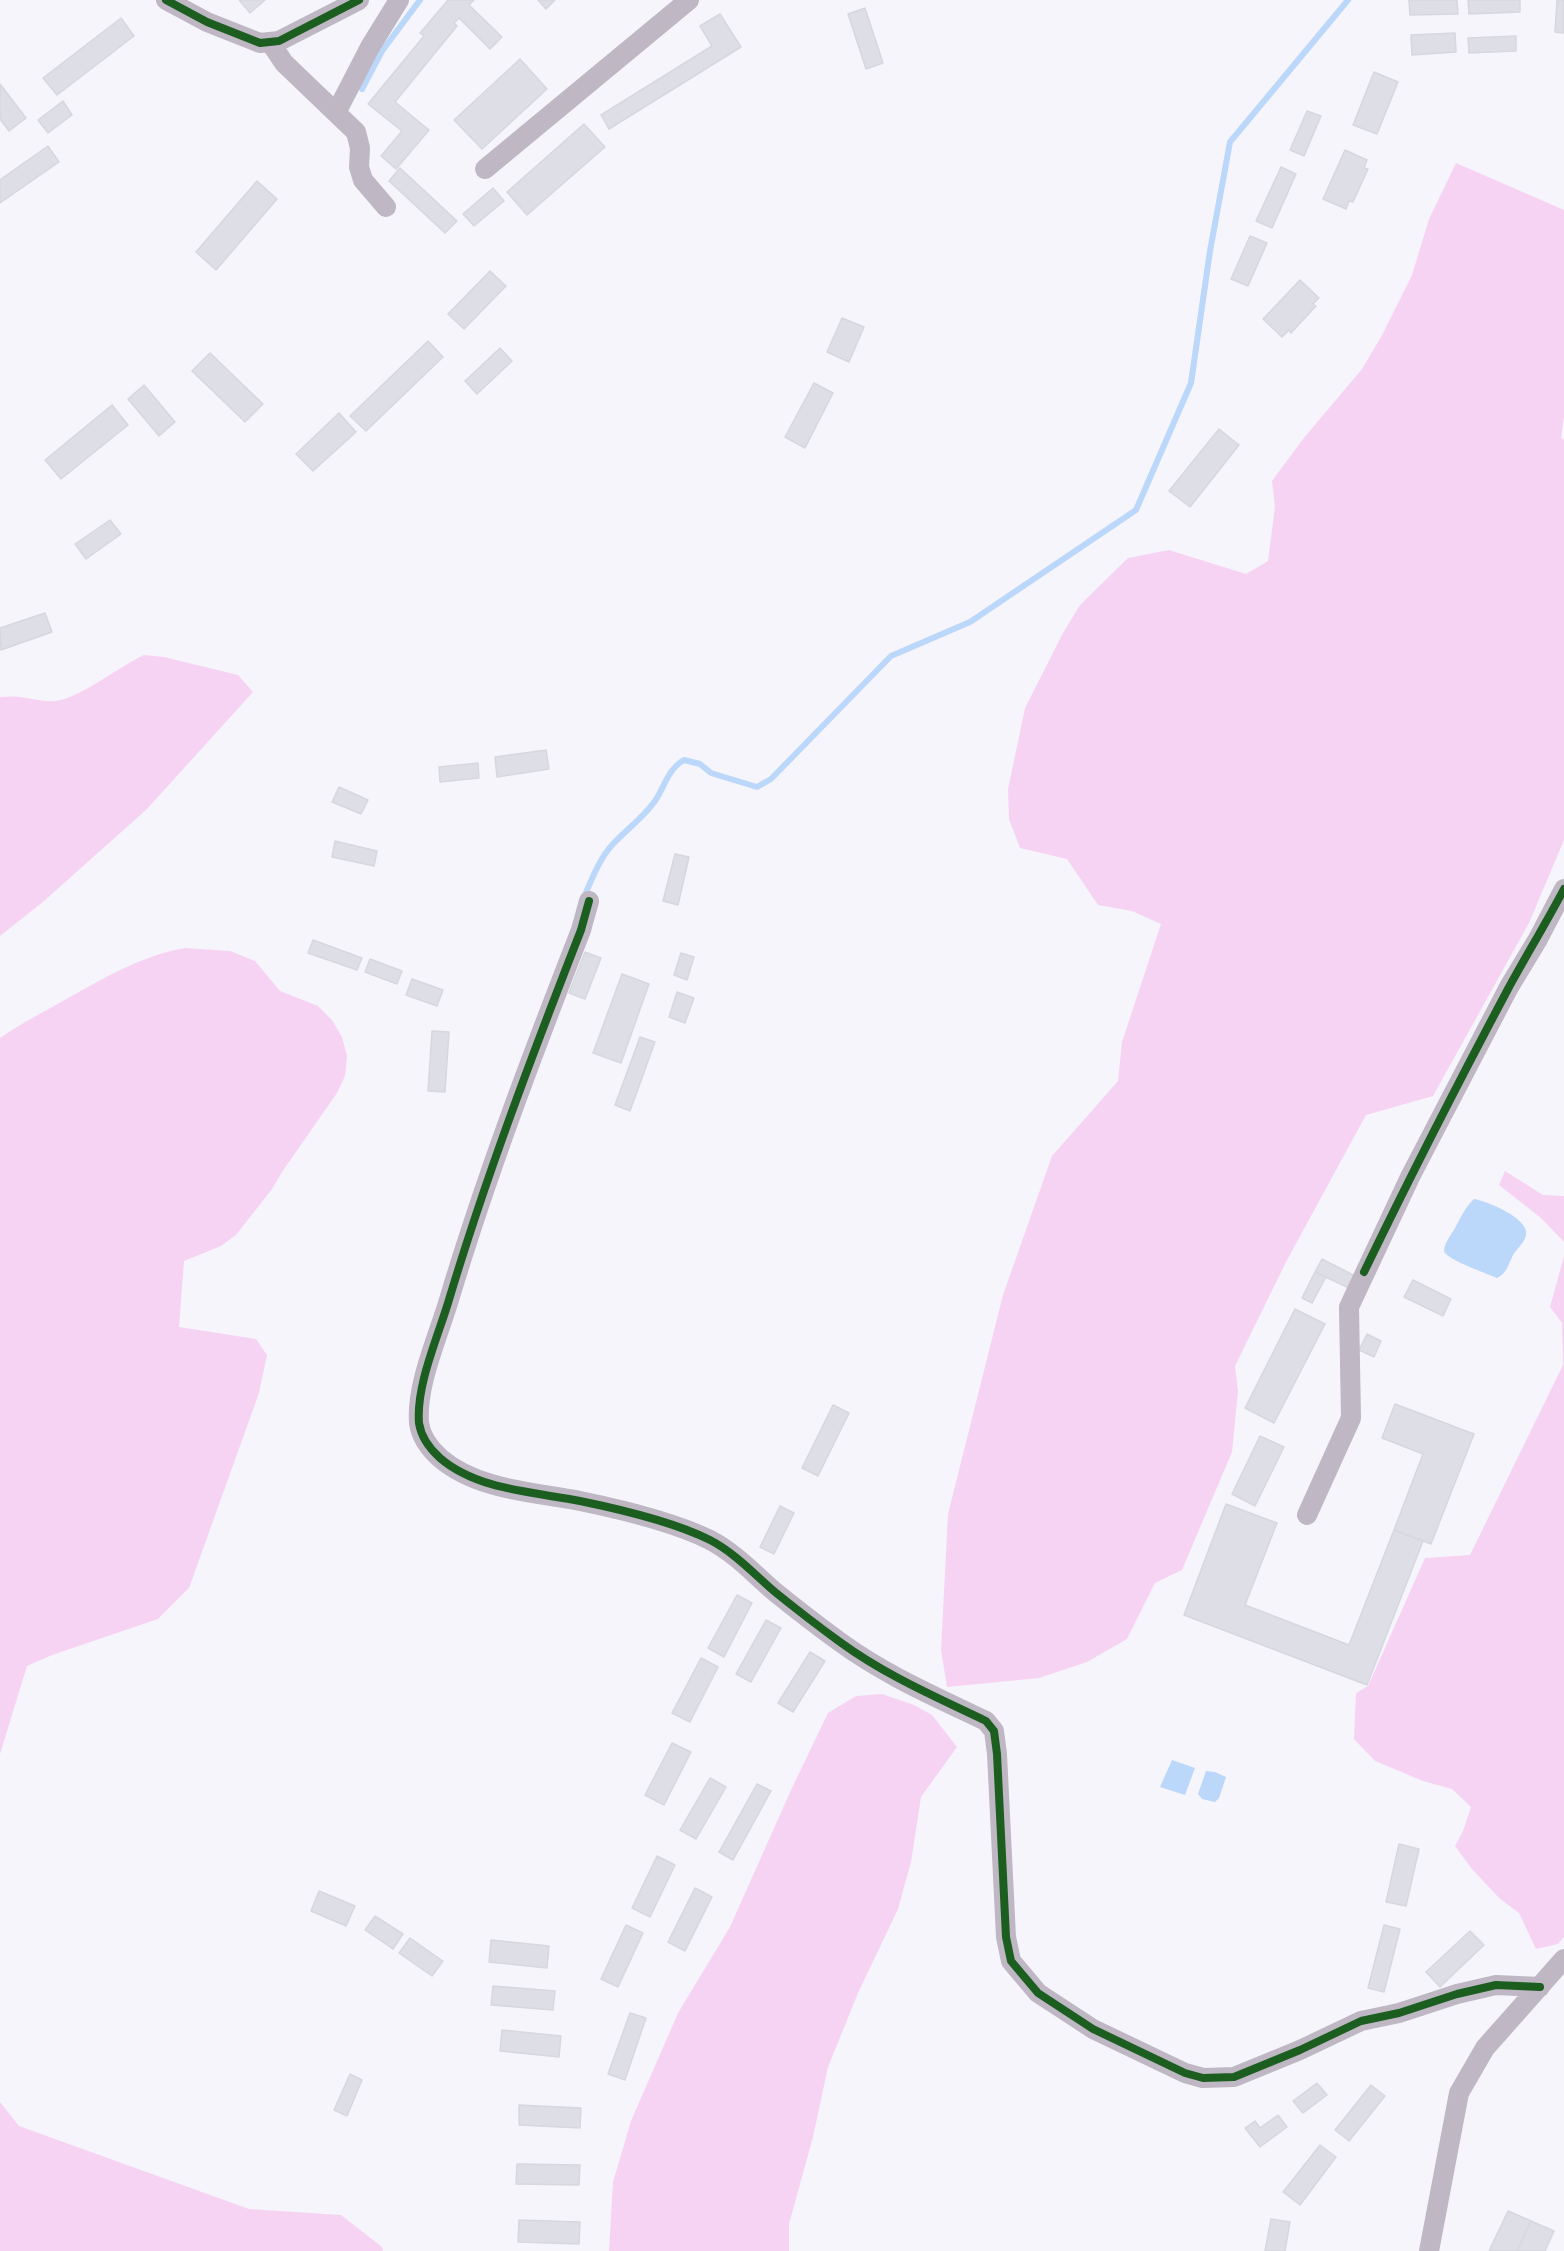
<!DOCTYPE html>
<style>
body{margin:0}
canvas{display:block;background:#f6f5fb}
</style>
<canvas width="1564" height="2251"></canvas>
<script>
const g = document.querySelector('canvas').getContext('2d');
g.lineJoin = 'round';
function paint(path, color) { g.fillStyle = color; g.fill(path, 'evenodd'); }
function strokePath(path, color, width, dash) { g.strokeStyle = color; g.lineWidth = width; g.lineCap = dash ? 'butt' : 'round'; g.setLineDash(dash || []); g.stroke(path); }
paint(new Path2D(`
 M1456,163L1564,210V416L1561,438L1564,440V840L1529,923L1433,1096L1366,1115L1286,1262L1235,1366L1238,1391L1232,1452L1182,1570L1155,1583L1127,1639L1087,1662L1039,1678L947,1687L941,1650L948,1514L1003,1295L1052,1156L1118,1081L1122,1042L1161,924L1132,911L1098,905L1067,859L1020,848L1009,819L1008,789L1025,708L1063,633L1080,605L1128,558L1169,550L1246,574L1268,561L1275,507L1272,481L1303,439L1362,369L1381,337L1412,275L1429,219Z
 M144,655L164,657L238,675L253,692L147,809L44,901L0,936V697C6,697 13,696 19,697C31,698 43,702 56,701C80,698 120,666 144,655Z
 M185,948L230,951L255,961L280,991L318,1006L332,1020L342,1037L347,1056L345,1076L337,1093L282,1172L272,1189L236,1235L221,1246L184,1261L179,1327L256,1339L267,1355L259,1393L189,1588L158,1619L52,1655L27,1666L0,1754V1038C20,1024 40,1014 61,1002C101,980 139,956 185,948Z
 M1505,1171L1543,1195L1564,1196V1242L1541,1218L1499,1185Z
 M1564,1256V1937L1558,1944L1536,1949L1519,1913L1499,1898L1471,1868L1455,1846L1463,1831L1471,1807L1452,1789L1423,1781L1375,1761L1354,1739L1356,1693L1368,1686L1425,1558L1470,1555L1563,1365L1562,1323L1550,1307Z
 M882,1694L914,1705L932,1715L957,1747L921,1797L911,1862L898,1909L858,1993L828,2067L813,2137L789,2224V2251H609L613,2182L631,2121L678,2013L730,1927L791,1790L828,1713L856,1696Z
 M0,2102L19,2126L249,2209L341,2215L382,2247L383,2251H0Z`), '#f6d3f3');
paint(new Path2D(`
 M1474,1199C1487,1201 1530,1219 1526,1235C1525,1242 1516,1250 1513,1255C1508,1265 1507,1273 1497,1278C1488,1274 1445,1259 1444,1251C1444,1244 1450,1236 1454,1230C1460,1219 1465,1207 1474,1199Z
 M1172,1760L1195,1768L1185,1795L1160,1787Z
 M1206,1771L1215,1772L1226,1777L1219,1798L1215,1802L1202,1799L1198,1794Z`), '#bbd7fa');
strokePath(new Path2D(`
 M362,89L382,51L420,0
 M584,897C592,879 599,859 613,844C627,829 643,818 655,801C665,786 668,769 684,760L700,764L711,773L757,787L771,779L891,656L970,622L1136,510L1191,383L1210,251L1230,142L1348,0`), '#bbd7fa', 6);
const building = new Path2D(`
 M239,0H265L250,13Z
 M448,0H474L469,5L502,37L490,49L459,18L454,23L457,26L395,102L429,130L396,169L381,156L402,131L368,104L424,36L420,33Z
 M538,0H555L546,9Z
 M1409,0H1457L1458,14L1410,15Z
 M1468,0H1520V12L1469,14Z
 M1557,0H1564V33L1555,32Z
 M865,8L883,63L866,69L848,14Z
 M720,14L741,47L609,129L601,115L712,46L700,26Z
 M121,18L134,36L57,95L43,78Z
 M1455,33L1456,52L1412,55L1411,35Z
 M1516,36V51L1469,53L1468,38Z
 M520,59L547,89L482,149L454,120Z
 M1374,72L1398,82L1377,134L1353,125Z
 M0,84L26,118L9,131L0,119Z
 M63,101L72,115L48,133L38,120Z
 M1307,111L1321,116L1304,156L1290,150Z
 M584,124L605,147L527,215L507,192Z
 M48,146L59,162L0,203V180Z
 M1345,150L1367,160L1364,168L1368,169L1353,202L1349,201L1346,209L1323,199Z
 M1281,167L1296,174L1272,228L1256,221Z
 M400,168L457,221L445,233L389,181Z
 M257,181L277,199L216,270L196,252Z
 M493,188L504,201L474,226L463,214Z
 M1250,236L1267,243L1248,286L1231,279Z
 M490,271L506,286L464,329L448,314Z
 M1300,280L1319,298L1313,304L1316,306L1291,333L1289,330L1282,337L1263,319Z
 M842,318L864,327L849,362L827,352Z
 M428,341L443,357L366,431L350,416Z
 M500,348L512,361L477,394L465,381Z
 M210,353L263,404L245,422L192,371Z
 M814,383L833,393L805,448L785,437Z
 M144,385L175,422L159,436L128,399Z
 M112,405L128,425L61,479L45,460Z
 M339,413L356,432L313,471L296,454Z
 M1219,429L1239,445L1190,507L1169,491Z
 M110,520L121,534L86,559L75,544Z
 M45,613L52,632L1,650L0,628Z
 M546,750L549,769L497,777L495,757Z
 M478,763L479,778L440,782L439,767Z
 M339,787L368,800L361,814L332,802Z
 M335,841L377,851L374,866L332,857Z
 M675,854L689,857L678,905L663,901Z
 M313,940L362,958L357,970L308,953Z
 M585,952L601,958L585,999L569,993Z
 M681,953L694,957L687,980L674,975Z
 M370,959L402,971L397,984L365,972Z
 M622,974L649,984L621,1063L593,1053Z
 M412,979L443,990L437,1006L406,995Z
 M677,992L694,998L685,1023L669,1017Z
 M432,1031L449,1032L445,1092L428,1091Z
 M640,1037L655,1042L630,1111L615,1105Z
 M1322,1259L1357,1277L1351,1289L1315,1272Z
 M1315,1272L1326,1277L1312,1303L1302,1298Z
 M1413,1280L1451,1299L1443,1316L1404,1297Z
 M1295,1309L1325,1324L1274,1423L1245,1408Z
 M1367,1334L1381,1341L1374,1357L1359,1350Z
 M1395,1404L1474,1434L1431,1544L1394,1530L1423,1454L1382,1438Z
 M833,1405L849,1413L818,1476L802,1468Z
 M1260,1436L1284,1447L1255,1506L1232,1494Z
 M1226,1504L1277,1523L1245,1605L1349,1645L1394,1530L1423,1541L1367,1685L1184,1615Z
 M780,1506L794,1513L774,1554L760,1547Z
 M737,1595L752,1603L724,1657L708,1648Z
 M766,1620L781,1628L751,1682L736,1674Z
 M810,1652L825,1661L793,1712L778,1703Z
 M701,1658L718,1667L690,1722L672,1713Z
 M672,1743L691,1752L664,1805L645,1795Z
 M710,1778L726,1787L696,1839L680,1830Z
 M757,1784L771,1791L733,1860L719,1852Z
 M1399,1844L1419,1849L1406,1906L1386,1902Z
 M657,1856L675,1865L650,1917L632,1908Z
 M695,1888L712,1897L685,1951L668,1942Z
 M319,1891L355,1906L346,1926L311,1911Z
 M375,1916L403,1934L393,1949L365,1930Z
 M626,1925L643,1933L618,1987L601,1979Z
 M1384,1925L1400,1929L1384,1992L1368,1988Z
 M1470,1931L1484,1945L1440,1987L1426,1972Z
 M410,1938L443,1961L432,1976L399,1953Z
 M491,1940L549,1946L547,1968L489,1962Z
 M493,1986L555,1991L553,2010L491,2005Z
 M630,2013L646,2018L625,2080L608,2074Z
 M502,2030L561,2036L559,2057L500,2051Z
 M350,2074L362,2080L347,2116L334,2110Z
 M1317,2083L1327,2095L1303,2113L1293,2101Z
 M1371,2085L1385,2096L1349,2141L1335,2130Z
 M519,2105L581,2108L580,2128L519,2125Z
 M1278,2115L1287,2127L1260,2147L1245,2128L1255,2121L1260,2128Z
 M1320,2145L1336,2157L1300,2205L1283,2192Z
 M517,2164L580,2165L579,2185L516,2184Z
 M1508,2211L1531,2221L1517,2251H1489Z
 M1271,2219L1290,2222L1285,2251H1265Z
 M519,2220L580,2222L579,2244L518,2242Z
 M1531,2221L1554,2231L1545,2251H1517Z`);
paint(building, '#dddee6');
strokePath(building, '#d7d8de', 1.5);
strokePath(new Path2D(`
 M166,0L207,22L260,43L279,41L359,0
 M270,42L284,63L356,132L360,148L359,167L363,180L386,207
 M337,111L370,47L399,0
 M485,169L689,0
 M589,901L581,930C533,1053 486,1176 448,1303C437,1339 416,1386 419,1423C421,1437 430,1449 440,1458C477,1490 534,1492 580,1501C619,1509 674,1522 710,1540C735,1553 754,1574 775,1592C796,1609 818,1626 840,1642C885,1675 936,1697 986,1721L994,1731L997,1754L1006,1937L1011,1961L1038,1993L1093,2029L1185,2073L1203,2078L1234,2077L1300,2050L1361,2021L1399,2013L1457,1994L1496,1985L1540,1987
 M1307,1515L1351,1418L1349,1307L1411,1175L1509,987L1538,939L1564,889
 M1429,2251L1459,2093L1485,2048L1564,1959`), '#bfb7c4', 20);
strokePath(new Path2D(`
 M166,0L207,22L260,43L279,41L359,0
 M589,901L581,930C533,1053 486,1176 448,1303C437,1339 416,1386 419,1423C421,1437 430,1449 440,1458C477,1490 534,1492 580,1501C619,1509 674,1522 710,1540C735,1553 754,1574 775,1592C796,1609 818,1626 840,1642C885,1675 936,1697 986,1721L994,1731L997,1754L1006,1937L1011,1961L1038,1993L1093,2029L1185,2073L1203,2078L1234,2077L1300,2050L1361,2021L1399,2013L1457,1994L1496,1985L1540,1987
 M1364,1272C1410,1177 1458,1083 1508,989C1526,956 1546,923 1564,889`), '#1b5e20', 8);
</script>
